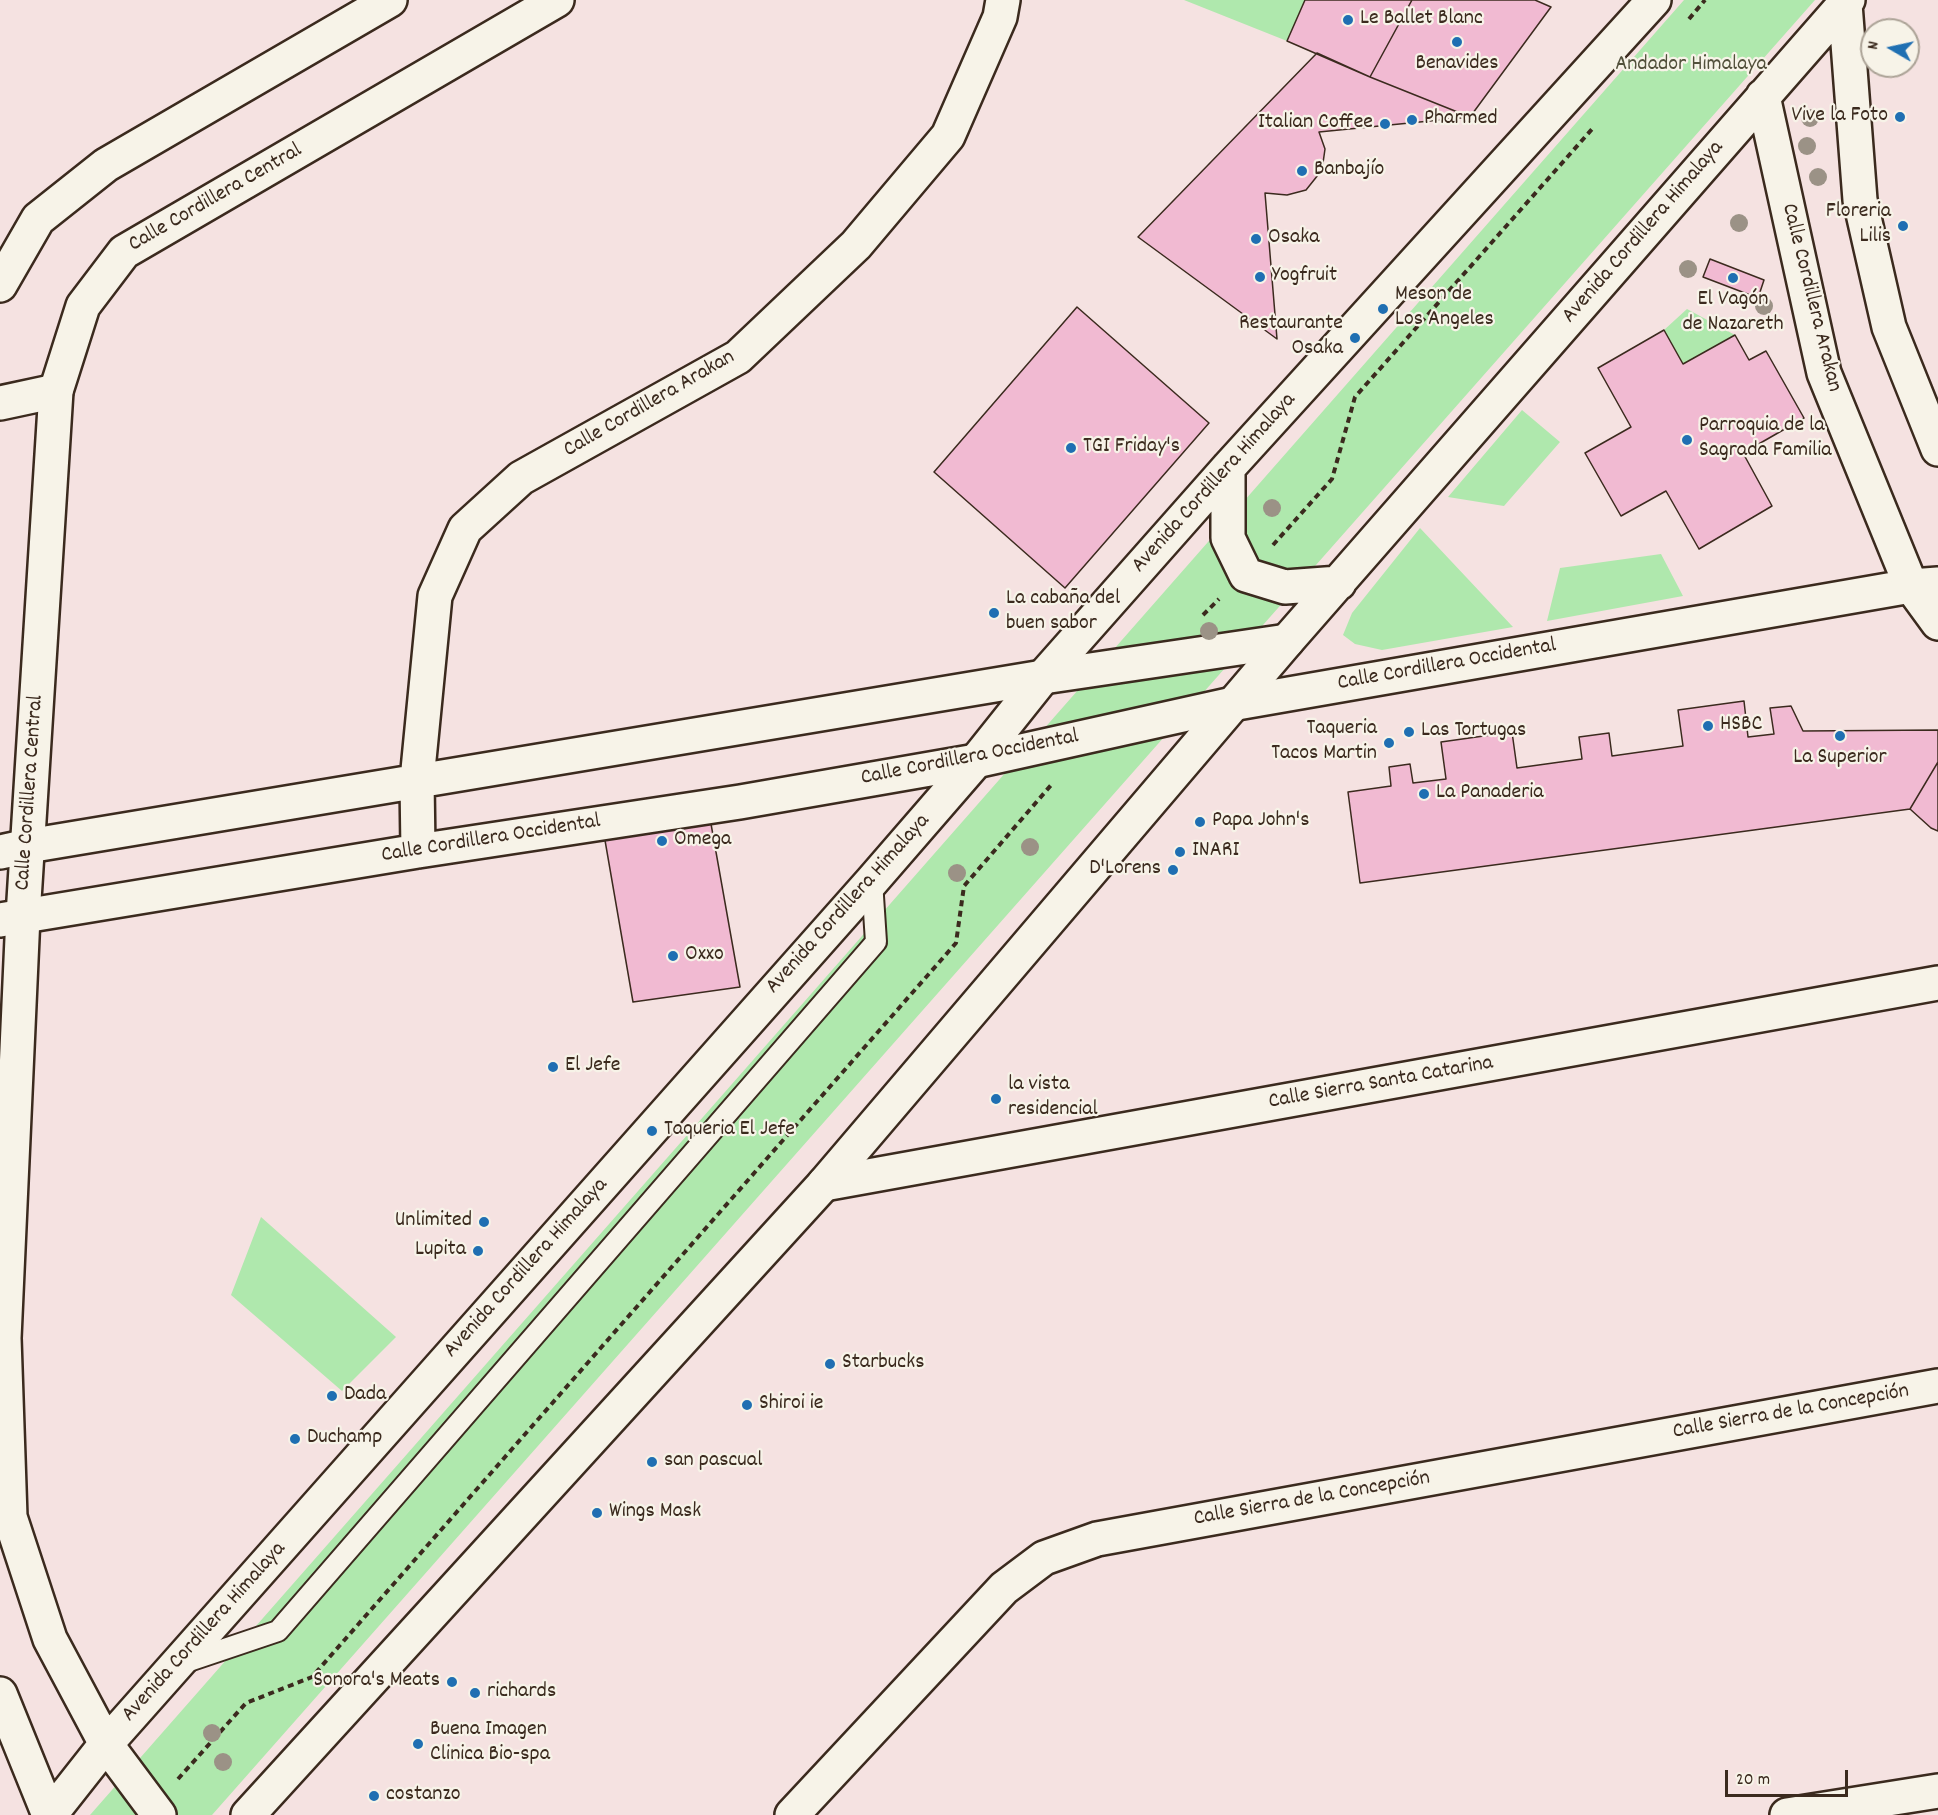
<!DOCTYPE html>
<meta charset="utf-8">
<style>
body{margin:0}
#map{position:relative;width:1938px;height:1815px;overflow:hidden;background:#f5e2e1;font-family:Dekko,sans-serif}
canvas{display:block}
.north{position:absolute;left:1860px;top:18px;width:60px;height:60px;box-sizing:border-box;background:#f7f3e8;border:2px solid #aca397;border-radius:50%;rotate:279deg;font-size:16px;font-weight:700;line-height:24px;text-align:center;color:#3b2a1e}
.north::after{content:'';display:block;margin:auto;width:21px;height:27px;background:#1f6fb2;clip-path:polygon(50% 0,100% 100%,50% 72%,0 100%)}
.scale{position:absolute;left:1725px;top:1770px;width:123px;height:27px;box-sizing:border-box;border:3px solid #3b2a1e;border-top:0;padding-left:8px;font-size:18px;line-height:21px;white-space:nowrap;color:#3b2a1e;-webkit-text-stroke:4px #f7f3e8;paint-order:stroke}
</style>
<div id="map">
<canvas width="1938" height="1815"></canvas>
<div class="north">N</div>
<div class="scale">20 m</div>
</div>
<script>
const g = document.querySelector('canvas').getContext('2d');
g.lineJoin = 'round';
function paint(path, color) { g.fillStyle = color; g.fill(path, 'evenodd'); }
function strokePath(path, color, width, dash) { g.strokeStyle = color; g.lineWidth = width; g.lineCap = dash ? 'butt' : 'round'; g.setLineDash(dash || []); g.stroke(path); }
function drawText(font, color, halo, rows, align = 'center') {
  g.font = font + ' Dekko,sans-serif'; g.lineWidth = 4.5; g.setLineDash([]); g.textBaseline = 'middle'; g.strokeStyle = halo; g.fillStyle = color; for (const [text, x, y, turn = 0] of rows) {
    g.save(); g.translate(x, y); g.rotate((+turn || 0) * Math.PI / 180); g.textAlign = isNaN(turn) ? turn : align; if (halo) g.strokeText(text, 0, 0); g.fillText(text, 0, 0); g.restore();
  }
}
paint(new Path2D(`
 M1184,0H1305L1287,41Z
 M1684,0H1815L212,1815H90Z
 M1687,309L1735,335L1683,364L1664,330Z
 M1522,410L1560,442L1504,506L1448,497Z
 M1420,528L1513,627L1382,650L1355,644L1343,635L1352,613Z
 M1661,554L1683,596L1547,621L1560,568Z
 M261,1217L396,1337L342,1391L231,1295Z`), '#afe8ad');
const building = new Path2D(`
 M1305,0H1412L1370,77L1287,41Z
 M1412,0H1535L1551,7L1470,117L1370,77Z
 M1317,53L1370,77L1470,117L1319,132L1325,149L1322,170L1306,190L1287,195L1265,193L1277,339L1138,237Z
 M1710,259L1764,280L1758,298L1703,277Z
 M1077,307L1209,423L1065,588L934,472Z
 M1664,330L1683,364L1735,335L1749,360L1766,351L1804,418L1743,453L1772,506L1699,549L1666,491L1621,516L1585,453L1631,427L1598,368Z
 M1744,701L1748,737L1774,734L1770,708L1791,706L1803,731L1938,730V762L1910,809L1360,883L1348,792L1391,786L1389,767L1410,764L1413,783L1446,779L1441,742L1512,732L1517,768L1582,759L1579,737L1609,733L1612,756L1683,746L1678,710Z
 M1938,762V831L1931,828L1910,809Z
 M708,807L740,987L633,1002L602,823Z`);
paint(building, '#f1bad2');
strokePath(building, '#3b2a1e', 1.5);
const lane = new Path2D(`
 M183,1663L278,1631L876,942L872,881`);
const street = new Path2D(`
 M0,403L56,391
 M418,851L417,780L435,596L465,529L521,478L738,357L856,245L948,136L1000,17L1003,0
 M0,852L28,846L1043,677L1287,641
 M0,920L418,851L740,802L976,761L1237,703L1911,586L1938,584
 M824,1184L1938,983
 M792,1815L1004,1588L1044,1558L1097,1539L1938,1386
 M1787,1815L1938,1791`);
const secondary = new Path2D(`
 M1845,4L1860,200L1889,327L1938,449
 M1763,96L1824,373L1911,586L1938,623
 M0,285L38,219L106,165L390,0
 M1228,468V538L1246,575L1285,587L1339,583
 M0,1694L49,1815
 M50,1815L106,1744L872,881L976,761L1043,677L1228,468L1654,0
 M159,1815L106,1744L50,1639L10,1517L4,1338L23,916L56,391L83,306L124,252L557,0
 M248,1815L824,1184L1287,641L1848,0`);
strokePath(lane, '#3b2a1e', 24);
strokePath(street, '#3b2a1e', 38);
strokePath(secondary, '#3b2a1e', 38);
strokePath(new Path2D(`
 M1689,19L1705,0
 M1273,545L1332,479L1355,397L1593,128
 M1203,615L1219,599
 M178,1779L246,1703L312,1677L956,943L964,886L1052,784`), '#3b2a1e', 4, [6, 4.5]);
strokePath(lane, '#f7f3e8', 20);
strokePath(street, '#f7f3e8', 33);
strokePath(secondary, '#f7f3e8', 33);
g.fillStyle = '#9b9286';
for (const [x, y] of [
 [1810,118],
 [1807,146],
 [1818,177],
 [1739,223],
 [1688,269],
 [1764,306],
 [1272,508],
 [1209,631],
 [1030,847],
 [957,873],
 [212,1733],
 [223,1762]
]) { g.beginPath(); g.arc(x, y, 9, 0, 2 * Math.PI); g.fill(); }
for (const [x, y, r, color] of [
 [1348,20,6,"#1f6fb2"],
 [1457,42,6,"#1f6fb2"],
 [1900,117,6,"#1f6fb2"],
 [1412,120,6,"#1f6fb2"],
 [1385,124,6,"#1f6fb2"],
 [1302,171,6,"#1f6fb2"],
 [1903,226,6,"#1f6fb2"],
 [1256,239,6,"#1f6fb2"],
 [1260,277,6,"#1f6fb2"],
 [1733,278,6,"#1f6fb2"],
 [1383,309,6,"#1f6fb2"],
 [1355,338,6,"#1f6fb2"],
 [1687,440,6,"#1f6fb2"],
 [1071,448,6,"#1f6fb2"],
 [994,613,6,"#1f6fb2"],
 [1708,726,6,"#1f6fb2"],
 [1409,732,6,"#1f6fb2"],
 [1840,736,6,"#1f6fb2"],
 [1389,743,6,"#1f6fb2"],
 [1424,794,6,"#1f6fb2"],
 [1200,822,6,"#1f6fb2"],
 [662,841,6,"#1f6fb2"],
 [1180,852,6,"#1f6fb2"],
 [1173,870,6,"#1f6fb2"],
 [673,956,6,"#1f6fb2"],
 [553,1067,6,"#1f6fb2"],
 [996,1099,6,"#1f6fb2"],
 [652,1131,6,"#1f6fb2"],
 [484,1222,6,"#1f6fb2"],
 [478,1251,6,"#1f6fb2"],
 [830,1364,6,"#1f6fb2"],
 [332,1396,6,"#1f6fb2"],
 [747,1405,6,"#1f6fb2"],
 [295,1439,6,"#1f6fb2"],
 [652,1462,6,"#1f6fb2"],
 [597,1513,6,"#1f6fb2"],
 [452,1682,6,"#1f6fb2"],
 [475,1693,6,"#1f6fb2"],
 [418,1744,6,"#1f6fb2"],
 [374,1796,6,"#1f6fb2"]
]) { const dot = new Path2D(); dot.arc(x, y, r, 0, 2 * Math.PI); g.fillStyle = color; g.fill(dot); strokePath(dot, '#f7f3e8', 2); }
drawText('22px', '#3b2a1e', '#f7f3e8', [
 ["Le Ballet Blanc",1360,20],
 ["Benavides",1457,65,"center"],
 ["Vive la Foto",1888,117,"right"],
 ["Pharmed",1424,120],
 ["Italian Coffee",1373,124,"right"],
 ["Banbajío",1314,171],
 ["Floreria",1891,213,"right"],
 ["Lilis",1891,238,"right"],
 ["Osaka",1268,239],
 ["Yogfruit",1272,277],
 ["Meson de",1395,296],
 ["Los Angeles",1395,321],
 ["El Vagón",1733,301,"center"],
 ["de Nazareth",1733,326,"center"],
 ["Restaurante",1343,325,"right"],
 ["Osaka",1343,350,"right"],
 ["Parroquia de la",1699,427],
 ["Sagrada Familia",1699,452],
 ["TGI Friday's",1083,448],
 ["La cabaña del",1006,600],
 ["buen sabor",1006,625],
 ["HSBC",1720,726],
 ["Taqueria",1377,730,"right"],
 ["Tacos Martin",1377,755,"right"],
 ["Las Tortugas",1421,732],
 ["La Superior",1840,759,"center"],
 ["La Panaderia",1436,794],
 ["Papa John's",1212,822],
 ["Omega",674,841],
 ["INARI",1192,852],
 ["D'Lorens",1161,870,"right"],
 ["Oxxo",685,956],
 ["El Jefe",565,1067],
 ["la vista",1008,1086],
 ["residencial",1008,1111],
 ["Taqueria El Jefe",664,1131],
 ["Unlimited",472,1222,"right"],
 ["Lupita",466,1251,"right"],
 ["Starbucks",842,1364],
 ["Dada",344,1396],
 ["Shiroi ie",759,1405],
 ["Duchamp",307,1439],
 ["san pascual",664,1462],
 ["Wings Mask",609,1513],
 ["Sonora's Meats",440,1682,"right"],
 ["richards",487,1693],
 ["Buena Imagen",430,1731],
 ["Clinica Bio-spa",430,1756],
 ["costanzo",386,1796]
], 'left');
drawText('22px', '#52503b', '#f7f3e8', [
 ["Andador Himalaya",1691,66]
]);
drawText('22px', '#3b2a1e', '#f7f3e8', [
 ["Calle Cordillera Central",216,199,-30],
 ["Avenida Cordillera Himalaya",1644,233,-49],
 ["Calle Cordillera Arakan",1810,298,76],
 ["Calle Cordillera Arakan",650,405,-30],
 ["Avenida Cordillera Himalaya",1215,484,-48],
 ["Calle Cordillera Occidental",1447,666,-10],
 ["Calle Cordillera Occidental",970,759,-11],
 ["Calle Cordillera Central",31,793,-86],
 ["Calle Cordillera Occidental",491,840,-9],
 ["Avenida Cordillera Himalaya",849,905,-48],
 ["Calle Sierra Santa Catarina",1381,1084,-10],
 ["Avenida Cordillera Himalaya",527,1269,-48],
 ["Calle Sierra de la Concepción",1791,1413,-10],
 ["Calle Sierra de la Concepción",1312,1500,-10],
 ["Avenida Cordillera Himalaya",205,1633,-48]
]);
</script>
